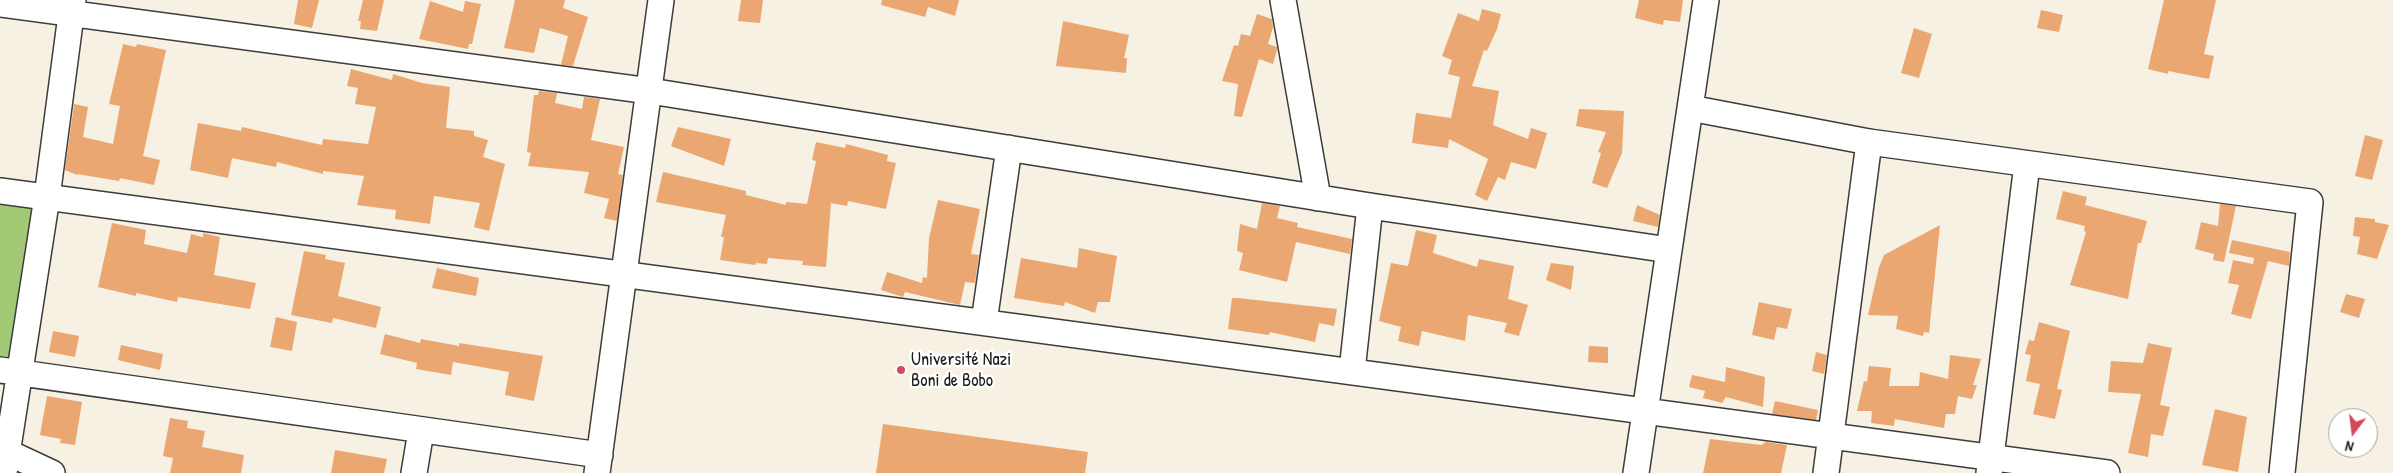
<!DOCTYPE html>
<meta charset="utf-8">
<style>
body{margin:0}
#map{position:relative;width:2393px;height:473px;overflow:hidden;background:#f6f1e2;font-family:"Patrick Hand",sans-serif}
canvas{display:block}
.north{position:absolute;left:2328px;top:408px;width:50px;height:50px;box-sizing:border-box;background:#fff;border:1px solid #a4a4a4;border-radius:50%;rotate:195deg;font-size:14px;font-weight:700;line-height:20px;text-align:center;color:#1c1c1c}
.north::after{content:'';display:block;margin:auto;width:18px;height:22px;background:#d1495b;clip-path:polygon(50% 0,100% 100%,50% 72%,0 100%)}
</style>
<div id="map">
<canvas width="2393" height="473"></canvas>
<div class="north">N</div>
</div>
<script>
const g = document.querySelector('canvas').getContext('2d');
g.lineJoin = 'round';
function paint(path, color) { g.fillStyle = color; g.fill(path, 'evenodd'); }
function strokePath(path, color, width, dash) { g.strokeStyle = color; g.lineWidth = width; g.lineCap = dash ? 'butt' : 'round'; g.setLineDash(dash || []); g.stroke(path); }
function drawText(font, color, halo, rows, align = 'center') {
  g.font = font + ' "Patrick Hand",sans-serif'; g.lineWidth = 5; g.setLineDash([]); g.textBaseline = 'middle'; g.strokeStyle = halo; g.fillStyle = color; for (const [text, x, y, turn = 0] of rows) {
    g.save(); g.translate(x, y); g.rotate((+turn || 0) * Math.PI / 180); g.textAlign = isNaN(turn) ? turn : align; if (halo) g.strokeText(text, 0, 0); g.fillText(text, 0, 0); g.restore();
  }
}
paint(new Path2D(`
 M0,200L34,203L10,362L0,361Z`), '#a2ca76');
paint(new Path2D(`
 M298,0H319L312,28L294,24Z
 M363,0H384L377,31L360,29L361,21H358Z
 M515,0H565L563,8L588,17L573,66L561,65L568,36L540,28L534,53L504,48Z
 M741,0H763L760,23L738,21Z
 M882,0H959L955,16L928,7L925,17L881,5Z
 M1639,0H1683L1680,22L1664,20L1663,25L1635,18Z
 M2164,0H2216L2204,54L2214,56L2209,79L2168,71V74L2148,69Z
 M430,1L463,12L465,1L481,4L472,44H469L468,49L419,39Z
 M1482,9L1501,14L1497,29L1487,51L1484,50L1472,86L1499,91L1493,125L1528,139L1531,128L1547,133L1536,169L1511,162L1505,180L1498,177L1487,201L1475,195L1488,159L1449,139L1448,148L1412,143L1416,113L1451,118L1460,77L1448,74L1452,60L1442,56L1458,13L1479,21Z
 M2041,10L2063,15L2059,32L2037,28Z
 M1257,14L1272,19L1273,27L1268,44L1277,47V50L1273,64L1259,59L1242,117L1234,116L1238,84L1222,81L1234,45L1238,46L1241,34L1250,36Z
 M1063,21L1129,35L1124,58H1127L1126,73L1056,66Z
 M1914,28L1932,34L1919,78L1901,73Z
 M123,44L136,47L137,44L166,50L143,156L160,160L154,185L120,178L119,181L77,174V175L65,170L74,104L88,107L83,137L113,144L120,106L109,104Z
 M351,69L392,80L393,74L422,83L450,87L446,128L474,131V136L488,140L483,157L505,164L489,231L474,227L480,203L434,196L430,224L395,219L396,210L357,205L364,176L323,171V174L277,162L276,167L232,158L228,178L190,170L198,123L241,131L242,127L322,145L323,139L368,144L376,107L355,104L358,88L347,86Z
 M539,91L557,93L555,103L582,109L584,97L600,99L591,140L624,147L618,174L623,175L617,221L604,218L609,199L584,193L589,172L528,166L531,153L527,152L534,95H538Z
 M1579,109L1624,111L1622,153L1607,188L1592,183L1601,153L1598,152L1606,132L1576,126Z
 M678,127L731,139L724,166L671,146Z
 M2365,135L2383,140L2372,180L2355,176Z
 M816,142L845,148L846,144L888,155L887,161L896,163L886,209L848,201L847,206L831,203L826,267L802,265L803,261L768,258L767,264L756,263L755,265L720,260L724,237H721L726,215L656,202L663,172L746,191V195L786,205V202L807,204L816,161L812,160Z
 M2063,191L2087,197L2085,205L2147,221L2141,243H2138L2128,299L2070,285L2086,232L2084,231L2085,226L2056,219Z
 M938,200L980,209L971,254L979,255L975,283L965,282L960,305L905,292L903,297L881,290L887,272L922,283L923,277L927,278L929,238Z
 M1262,203L1280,206L1277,218L1298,223L1297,227L1352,239L1350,254L1296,242L1287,282L1239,270L1243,253L1237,251L1240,224L1257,229Z
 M2220,204L2236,206L2224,262L2213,260L2214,254L2195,249L2201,222L2218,226Z
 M1637,205L1660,215L1658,227L1633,221Z
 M2355,217L2375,219V222L2389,225L2377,259L2357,254L2360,237L2353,236Z
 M112,223L146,230L144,244L187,253L191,234L203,237V233L220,237L214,275L256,283L250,309L178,297L177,302L136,293V296L98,287Z
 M1940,225L1929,333L1924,332L1923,336L1896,329L1898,316L1868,315L1879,267L1884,255Z
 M1416,230L1437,235L1433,253L1477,267L1479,259L1514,266L1508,299L1528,305L1519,336L1504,332L1507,323L1468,315L1465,341L1422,331L1419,346L1398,341L1401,327L1379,321L1391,263L1408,266Z
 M2232,240L2290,252L2289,266L2268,261L2251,319L2231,314L2239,285L2228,283L2233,260L2253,264L2254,258L2229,253Z
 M1079,248L1117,256L1110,302H1098L1095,313L1065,302L1064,306L1014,298L1021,258L1077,268Z
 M304,251L326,255L325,259L345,263L338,296L381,307L376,328L333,318L332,323L291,315Z
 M1551,263L1574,266L1571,290L1546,280Z
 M437,268L479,278L476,296L432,288Z
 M2346,294L2365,299L2359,318L2340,312Z
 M1232,298H1238L1337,309L1334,326L1319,323L1315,342L1270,332L1269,335L1228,329Z
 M1759,302L1792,309L1787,329L1777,327L1774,340L1752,335Z
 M276,317L297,322L292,351L270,347Z
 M2039,322L2070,331L2057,389L2062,390L2055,419L2033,414L2040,384L2026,381L2031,355L2025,354L2029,340L2034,341Z
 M53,331L79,336L75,357L49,352Z
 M385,334L420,343L421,339L459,346V343L543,356L534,401L505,395L509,372L453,362L451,375L416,369L417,363L380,354Z
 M2148,343L2172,348L2160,405L2170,407L2163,436L2151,434L2148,457L2128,453L2141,394L2108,392L2111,361L2143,363Z
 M121,345L163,354L160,370L118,360Z
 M1589,346L1608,347V363L1588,362Z
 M1816,352L1827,355L1824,374L1812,371Z
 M1950,355L1981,359L1973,385H1977L1972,399L1958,396L1955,414H1946L1944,428L1895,419L1894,426L1871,423L1872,411H1857L1864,381L1867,382L1869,366L1891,368L1889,386H1919L1920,372L1948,379Z
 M1726,367L1765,377L1763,407L1726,397L1722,403L1703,398L1705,391L1689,387L1692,375L1725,382Z
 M47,396L82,402L75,445L60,443L61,439L40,435Z
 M1775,401L1818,410L1816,420L1772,414Z
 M2215,409L2247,417L2238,472L2202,465Z
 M170,418L188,421L187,428L205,431L202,447L244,455L241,473H170L173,458L163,456Z
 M883,424L1088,452L1085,473H876Z
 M1710,439L1761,445L1766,442L1787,445L1781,473H1703Z
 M335,450L387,459L384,473H331Z`), '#eba772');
const minor = new Path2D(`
 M1283,0L1318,198
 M0,4L650,91L1370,206L1669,250
 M1690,108L1869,142L2310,202L2282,473
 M0,191L2107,473
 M984,322L1009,148
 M0,370L600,455
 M1352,371L1370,206
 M7,452L52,473
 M4,473L47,197L73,0
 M414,473L421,431
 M597,473L661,0
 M1636,473L1706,0
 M1826,473L1869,142
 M1989,473L2027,164`);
strokePath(minor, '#3d3c3a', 28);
strokePath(minor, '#fff', 25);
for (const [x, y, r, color] of [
 [901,370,5,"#d1495b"]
]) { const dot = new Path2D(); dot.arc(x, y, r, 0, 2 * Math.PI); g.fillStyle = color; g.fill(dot); strokePath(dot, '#fff', 2); }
drawText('18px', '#1c1c1c', '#fff', [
 ["Université Nazi",911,360],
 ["Boni de Bobo",911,381]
], 'left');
</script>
